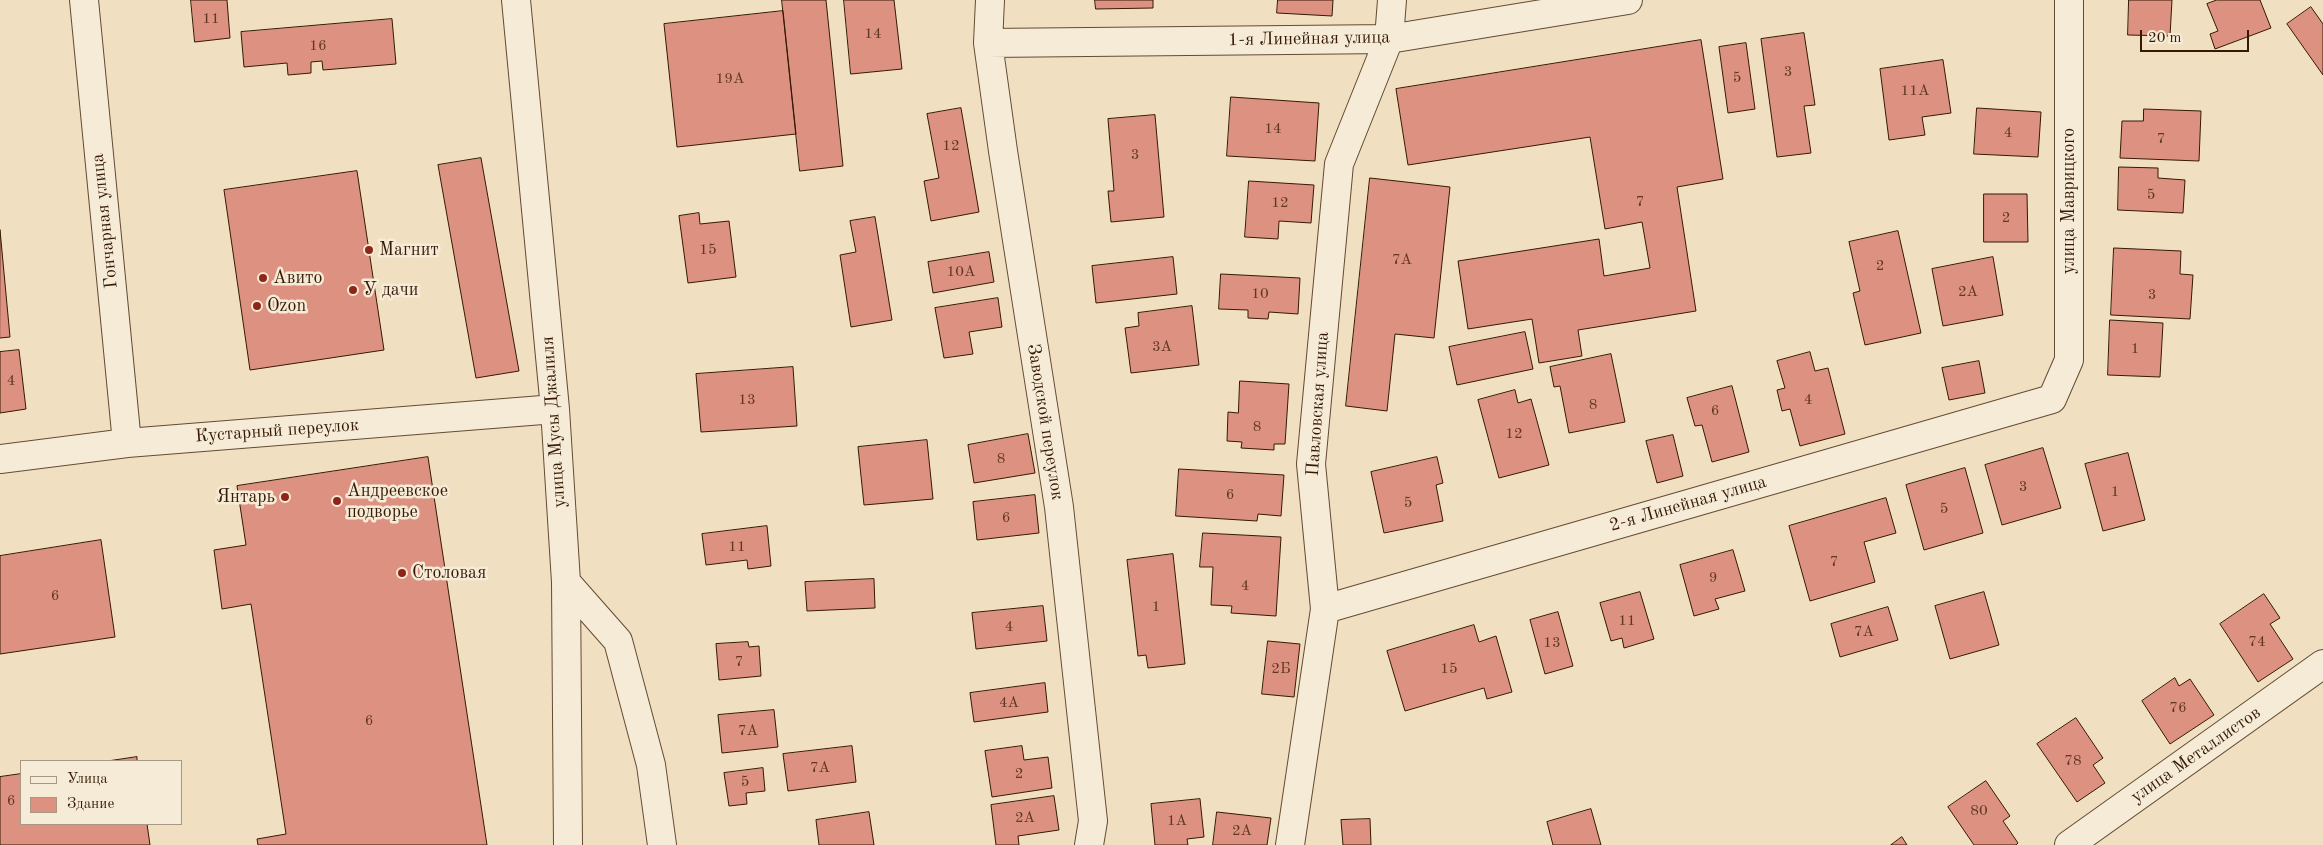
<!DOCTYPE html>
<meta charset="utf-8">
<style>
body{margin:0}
#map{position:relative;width:2323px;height:845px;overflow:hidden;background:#f0e0c1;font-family:"Old Standard TT",serif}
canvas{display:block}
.legend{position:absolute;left:20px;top:760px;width:162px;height:65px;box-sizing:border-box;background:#f5ebd7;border:1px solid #a89783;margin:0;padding:6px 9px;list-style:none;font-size:15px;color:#351904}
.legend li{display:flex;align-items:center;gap:10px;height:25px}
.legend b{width:25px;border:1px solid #a89783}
.scale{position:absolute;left:2140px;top:30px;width:109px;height:22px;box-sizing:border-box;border:2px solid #351904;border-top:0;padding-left:6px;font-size:15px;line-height:18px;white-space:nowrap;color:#351904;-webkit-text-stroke:4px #f5ebd7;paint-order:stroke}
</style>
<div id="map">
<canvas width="2323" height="845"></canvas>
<ul class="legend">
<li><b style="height:6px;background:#f5ebd7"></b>Улица</li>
<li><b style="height:14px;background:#dd9181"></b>Здание</li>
</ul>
<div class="scale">20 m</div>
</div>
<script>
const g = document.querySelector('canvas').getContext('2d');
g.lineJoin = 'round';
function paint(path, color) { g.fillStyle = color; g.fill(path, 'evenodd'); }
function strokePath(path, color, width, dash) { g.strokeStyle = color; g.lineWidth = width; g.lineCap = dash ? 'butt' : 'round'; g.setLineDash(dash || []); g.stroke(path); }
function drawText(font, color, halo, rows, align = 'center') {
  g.font = font + ' "Old Standard TT",serif'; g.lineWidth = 5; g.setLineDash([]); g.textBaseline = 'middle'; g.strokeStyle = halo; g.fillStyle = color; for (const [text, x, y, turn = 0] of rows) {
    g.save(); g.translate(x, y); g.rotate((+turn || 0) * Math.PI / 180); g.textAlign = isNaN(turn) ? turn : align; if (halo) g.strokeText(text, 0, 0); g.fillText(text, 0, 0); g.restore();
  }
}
const building = new Path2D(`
 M191,0H227L230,38L195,42Z
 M782,0H826L843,166L800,171Z
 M844,0H894L902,69L851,74Z
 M1095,0H1153V8L1096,9Z
 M1278,0H1333L1332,16L1277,13Z
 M2129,0H2172L2170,36L2128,35Z
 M2217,0H2260L2271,28L2215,49L2210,34L2218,31L2207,4Z
 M2311,7L2323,24V75L2287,24Z
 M783,11L796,134L677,147L664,24Z
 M392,19L396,64L323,70L322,61L311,62V73L288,75L287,63L244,67L241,32Z
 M1804,33L1815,105L1804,106L1811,153L1777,157L1761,39Z
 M1701,40L1723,179L1677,187L1696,311L1578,330L1582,356L1539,363L1532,319L1468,329L1458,261L1599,239L1604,276L1650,268L1642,222L1605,229L1590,137L1408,165L1396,89Z
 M1746,43L1755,109L1728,113L1719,47Z
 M1943,60L1951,113L1922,117L1925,135L1889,140L1880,69Z
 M1231,97L1319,103L1315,161L1227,156Z
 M961,108L979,212L931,221L924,181L939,178L927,114Z
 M1977,108L2041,112L2038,157L1974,154Z
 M2144,109L2201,111L2199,161L2120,158L2122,121H2143Z
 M1155,115L1164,217L1111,222L1108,191H1114L1108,119Z
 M481,158L519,371L476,378L438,165Z
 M2119,167L2158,168V178L2185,180L2183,213L2118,210Z
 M357,171L384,350L250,370L224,190Z
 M1370,178L1450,187L1434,338L1395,334L1387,411L1346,406Z
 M1249,181L1314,185L1311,223L1279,221L1278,239L1245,237Z
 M1984,194H2027L2028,242H1984Z
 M699,213L700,224L729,221L736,277L688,283L679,216Z
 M875,217L892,320L851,327L840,255L856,252L850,221Z
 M0,230L10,337L0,338Z
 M1898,231L1921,333L1865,345L1853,293L1860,291L1849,242Z
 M2114,248L2181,251L2180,274L2193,275L2190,319L2111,315Z
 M989,252L994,282L933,293L928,262Z
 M1173,257L1177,294L1096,303L1092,266Z
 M1993,257L2003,315L1943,326L1932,269Z
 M1221,274L1300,278L1298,314L1269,312L1268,319L1248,318V310L1219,309Z
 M998,298L1002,327L969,332L973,354L944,358L935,308Z
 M1192,306L1199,365L1131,373L1125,328L1139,326L1138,313Z
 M2110,320L2163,323L2160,377L2108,375Z
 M1525,332L1533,369L1457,385L1449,347Z
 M19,350L26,409L0,413V352Z
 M1810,352L1815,371L1828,368L1845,434L1800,446L1790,409L1782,411L1777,390L1785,388L1777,361Z
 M1611,354L1625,422L1569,433L1560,386L1554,387L1550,367Z
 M1979,361L1985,393L1949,400L1942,368Z
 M793,367L797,426L701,432L696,374Z
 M1240,381L1289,384L1285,444H1274V450L1241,448L1242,442L1227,441L1228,412L1238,413Z
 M1732,386L1749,452L1712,462L1702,425L1695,426L1687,398Z
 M1515,390L1518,403L1531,399L1549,465L1499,478L1478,400Z
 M1028,434L1035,473L974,483L968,445Z
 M1673,435L1683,476L1657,483L1646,441Z
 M927,440L933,499L864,505L858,447Z
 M2043,448L2061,508L2002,525L1985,465Z
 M2128,453L2145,520L2103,531L2085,464Z
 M428,457L487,845H258L257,839L286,834L251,604L222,609L214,550L246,545L237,486Z
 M1437,457L1443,483L1436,485L1443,521L1384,533L1371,472Z
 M1965,468L1983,533L1924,550L1906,485Z
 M1179,469L1284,475L1281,516L1258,514L1257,521L1176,516Z
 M1035,495L1039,533L977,540L973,502Z
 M1886,498L1896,533L1864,542L1875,582L1810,601L1789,526Z
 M767,526L771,566L748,569L747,560L706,565L702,534Z
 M1203,533L1281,537L1276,616L1231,613L1232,606L1211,605L1213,567H1200Z
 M101,540L115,637L0,654V556Z
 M1733,550L1745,591L1715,599L1719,609L1694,616L1680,565Z
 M1173,554L1185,664L1148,668L1146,655L1138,656L1127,560Z
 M874,579L875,608L807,611L805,582Z
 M1640,592L1654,639L1624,648L1622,638L1611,641L1600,603Z
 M1984,592L1999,645L1950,659L1935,606Z
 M2264,594L2280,618L2270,624L2293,659L2258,682L2220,624Z
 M1043,606L1047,641L976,649L972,613Z
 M1888,607L1898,640L1840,657L1831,624Z
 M1558,612L1573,666L1545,674L1530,620Z
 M1474,625L1479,642L1496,636L1512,692L1487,699L1484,688L1405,711L1387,651Z
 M1268,641L1300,644L1294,697L1262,694Z
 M748,642L749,647L759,646L761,676L719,680L716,644Z
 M2175,678L2179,686L2190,679L2214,715L2170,744L2142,701Z
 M1045,683L1048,712L974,722L970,693Z
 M774,710L778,747L722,753L718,715Z
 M2076,718L2103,758L2093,765L2105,783L2077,802L2037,744Z
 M852,746L856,782L788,791L783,754Z
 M1022,746L1024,760L1048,757L1052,788L992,797L985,751Z
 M137,757V761H108Z
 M763,768L765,791L746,793L747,804L729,806L724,773Z
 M21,774V824H147L150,845H0V777Z
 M1986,781L2010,816L2003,821L2018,843L2016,845H1974L1948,807Z
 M1054,796L1059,830L1018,836L1019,845H996L991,805Z
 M1200,799L1204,837L1187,839L1188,845H1155L1151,804Z
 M1591,809L1601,845H1553L1547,822Z
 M869,812L874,845H819L816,820Z
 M1217,812L1271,818L1267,845H1213Z
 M1370,819L1371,845H1343L1341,820Z
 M1902,837L1907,845H1891Z`);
paint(building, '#dd9181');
strokePath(building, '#351904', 1);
const minor = new Path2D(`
 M84,0L127,443
 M516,0L555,409L566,582L568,845
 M990,0L988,43L1003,151L1059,507L1093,821L1089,845
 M988,43L1389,39L1628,0
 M0,459L127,443L555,409
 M566,582L618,641L651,765L662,845
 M1325,609L2052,399L2069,360V0
 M1290,845L1325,609L1311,464L1339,164L1389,39L1392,0
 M2069,845L2323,664`);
strokePath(minor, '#644b33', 30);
strokePath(minor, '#f5ebd7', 28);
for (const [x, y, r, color] of [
 [369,250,5,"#8f2418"],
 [263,278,5,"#8f2418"],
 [353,290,5,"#8f2418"],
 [257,306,5,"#8f2418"],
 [285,497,5,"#8f2418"],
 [337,501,5,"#8f2418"],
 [402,573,5,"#8f2418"]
]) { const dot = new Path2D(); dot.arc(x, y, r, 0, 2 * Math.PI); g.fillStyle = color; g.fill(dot); strokePath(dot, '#f5ebd7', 2); }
drawText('15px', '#5f3723', null, [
 ["11",211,19],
 ["14",873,34],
 ["16",318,46],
 ["3",1788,72],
 ["5",1737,78],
 ["19А",730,79],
 ["11А",1915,91],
 ["14",1273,129],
 ["4",2008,133],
 ["7",2161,139],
 ["12",951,146],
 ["3",1135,155],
 ["5",2151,195],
 ["7",1640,202],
 ["12",1280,203],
 ["2",2006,218],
 ["15",708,250],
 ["7А",1402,260],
 ["2",1880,266],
 ["10А",961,272],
 ["2А",1968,292],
 ["10",1260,294],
 ["3",2152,295],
 ["3А",1162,347],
 ["1",2135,349],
 ["4",11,381],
 ["13",747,400],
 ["4",1808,400],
 ["8",1593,405],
 ["6",1715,411],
 ["8",1257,427],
 ["12",1514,434],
 ["8",1001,459],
 ["3",2023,487],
 ["1",2115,492],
 ["6",1230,495],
 ["5",1408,503],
 ["5",1944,509],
 ["6",1006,518],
 ["11",737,547],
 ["7",1834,562],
 ["9",1713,578],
 ["4",1245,586],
 ["6",55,596],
 ["1",1156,607],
 ["11",1627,621],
 ["4",1009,627],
 ["7А",1864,632],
 ["74",2257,642],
 ["13",1552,643],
 ["7",739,662],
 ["2Б",1281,669],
 ["15",1449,669],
 ["4А",1009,703],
 ["76",2178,708],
 ["6",369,721],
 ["7А",748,731],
 ["78",2073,761],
 ["7А",820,768],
 ["2",1019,774],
 ["5",745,782],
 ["6",11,801],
 ["80",1979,811],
 ["2А",1025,818],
 ["1А",1177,821],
 ["2А",1242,831]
]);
drawText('18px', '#351904', '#f5ebd7', [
 ["1-я Линейная улица",1309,39,-1],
 ["улица Маврицкого",2069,201,-90],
 ["Гончарная улица",105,221,-96],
 ["Павловская улица",1318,404,-86],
 ["улица Мусы Джалиля",554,422,-94],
 ["Заводской переулок",1045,422,81],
 ["Кустарный переулок",277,431,-4],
 ["2-я Линейная улица",1688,504,-16],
 ["улица Металлистов",2196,755,-35]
]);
drawText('18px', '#351904', '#f5ebd7', [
 ["Магнит",379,250],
 ["Авито",273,278],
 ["У дачи",363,290],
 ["Ozon",267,306],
 ["Андреевское",347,491],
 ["подворье",347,512],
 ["Янтарь",275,497,"right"],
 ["Столовая",412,573]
], 'left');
</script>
